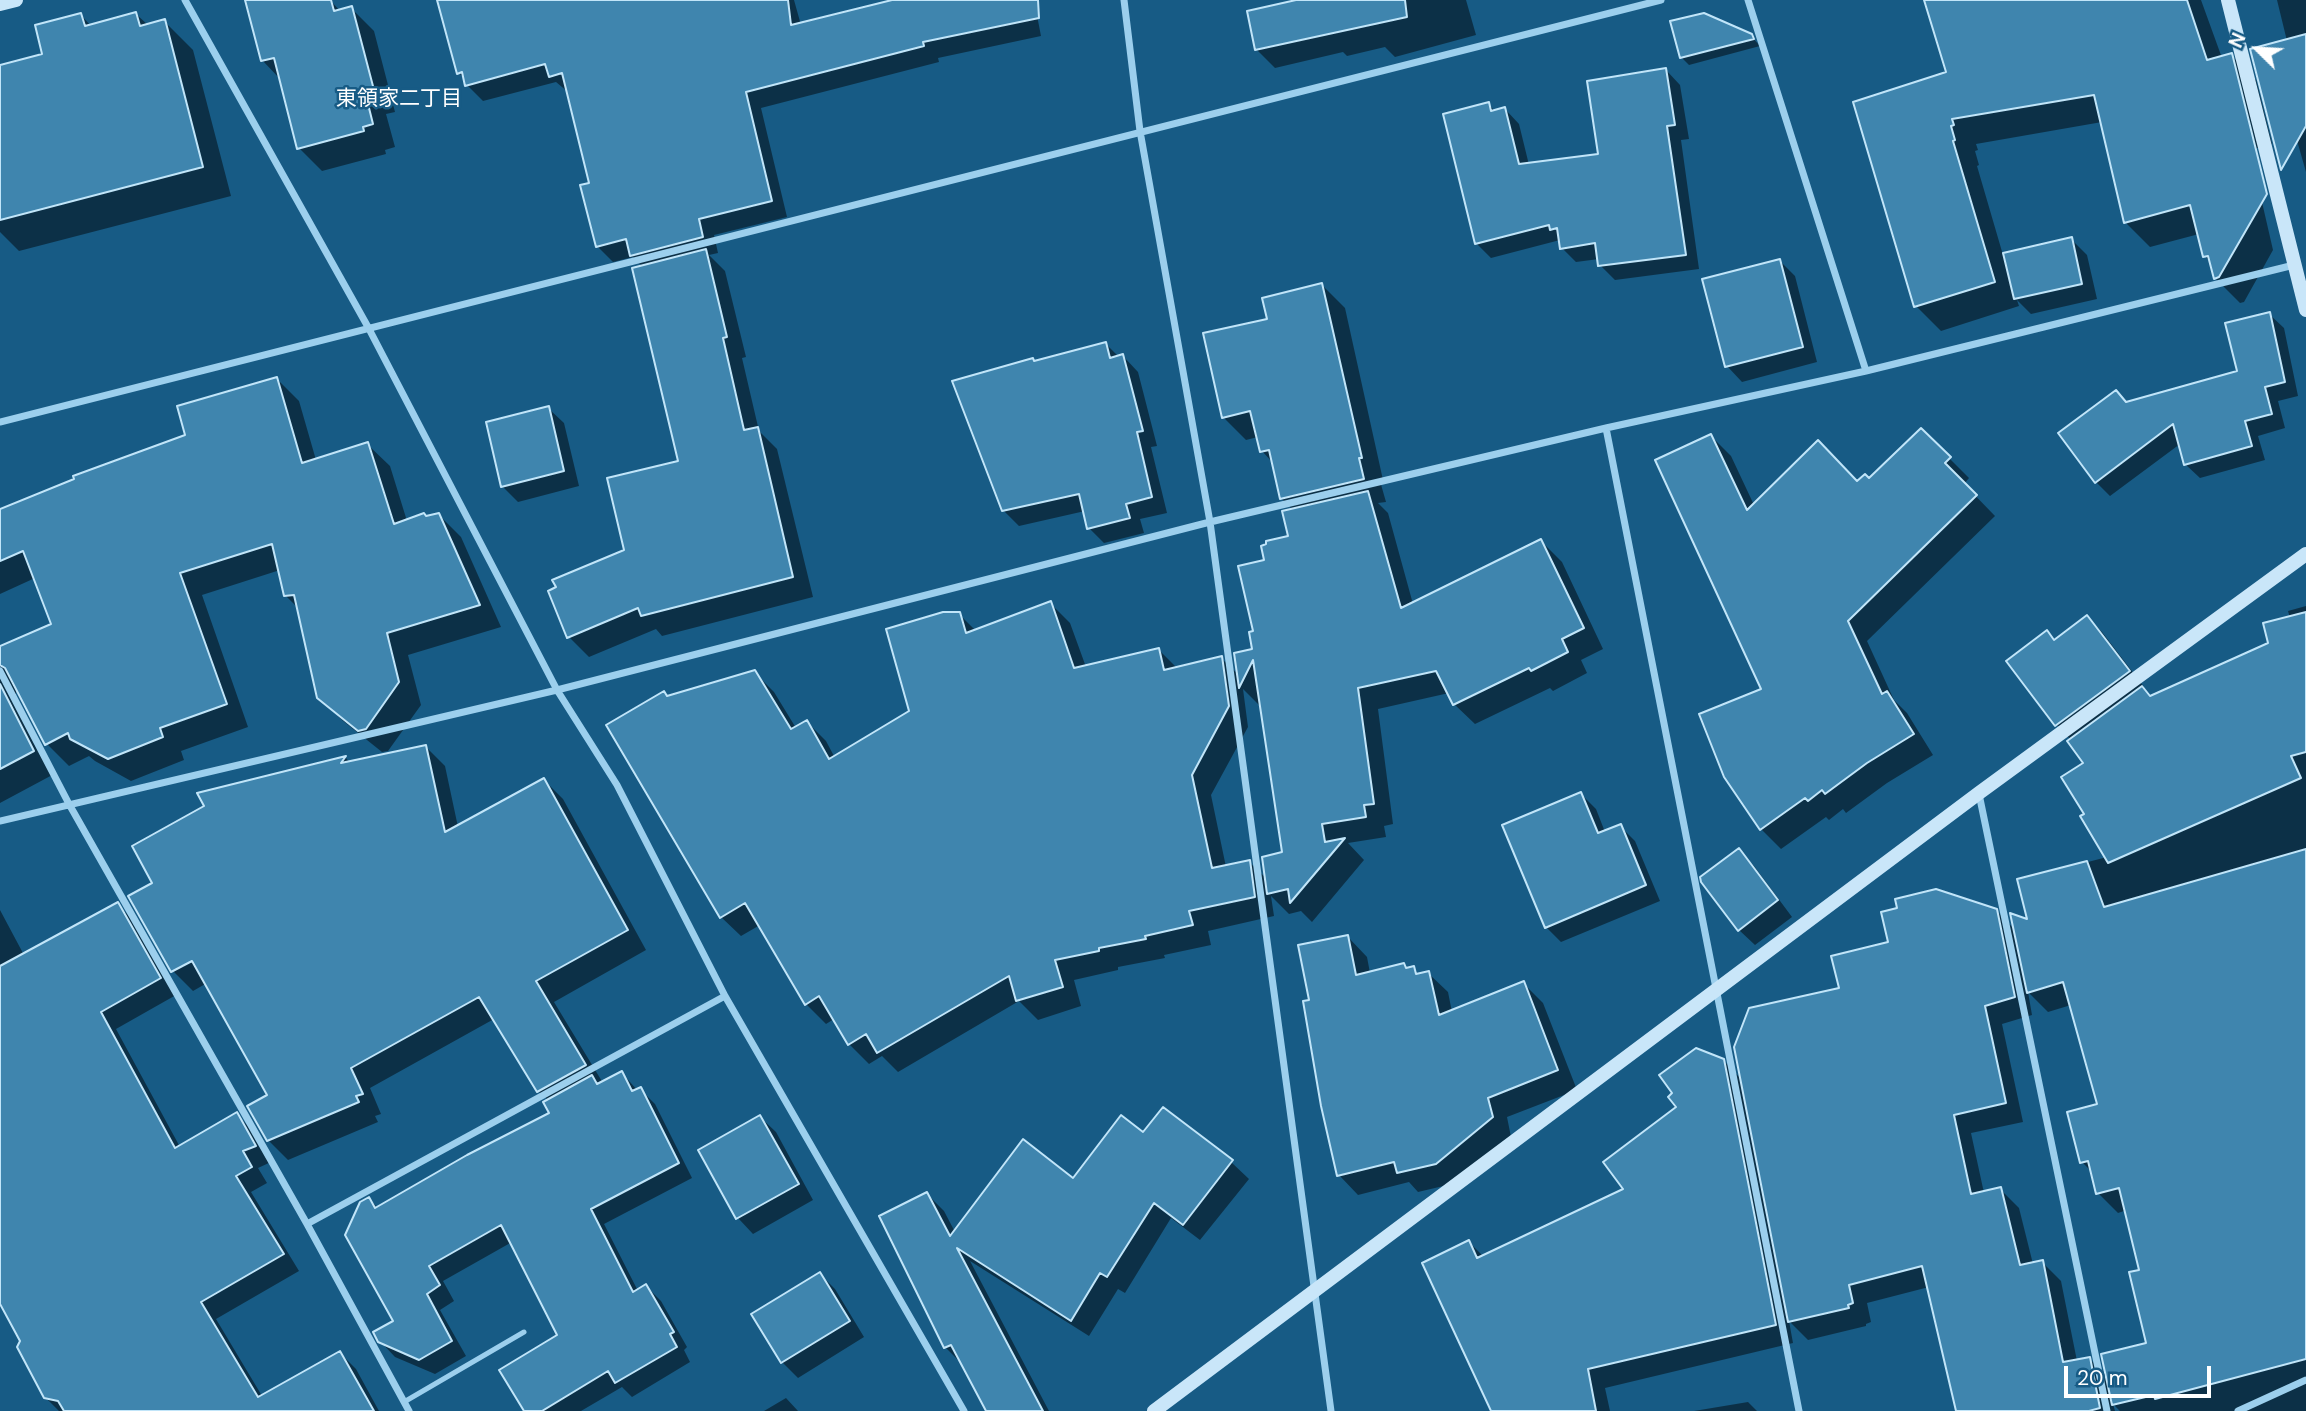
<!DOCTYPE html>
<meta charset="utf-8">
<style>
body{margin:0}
#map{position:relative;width:2306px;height:1411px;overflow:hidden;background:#175b85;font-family:"DM Sans",sans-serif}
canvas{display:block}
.north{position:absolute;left:2222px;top:14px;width:70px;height:70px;-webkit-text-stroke:5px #175b85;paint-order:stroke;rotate:294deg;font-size:19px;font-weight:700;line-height:28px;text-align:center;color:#fff}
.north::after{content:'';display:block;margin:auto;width:24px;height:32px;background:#fff;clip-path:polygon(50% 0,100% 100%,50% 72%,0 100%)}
.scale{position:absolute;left:2064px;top:1366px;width:147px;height:32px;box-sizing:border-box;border:4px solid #fff;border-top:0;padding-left:9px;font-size:21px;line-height:24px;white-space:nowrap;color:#fff;-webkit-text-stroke:5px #175b85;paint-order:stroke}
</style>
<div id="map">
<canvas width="2306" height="1411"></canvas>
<div class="north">N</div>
<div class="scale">20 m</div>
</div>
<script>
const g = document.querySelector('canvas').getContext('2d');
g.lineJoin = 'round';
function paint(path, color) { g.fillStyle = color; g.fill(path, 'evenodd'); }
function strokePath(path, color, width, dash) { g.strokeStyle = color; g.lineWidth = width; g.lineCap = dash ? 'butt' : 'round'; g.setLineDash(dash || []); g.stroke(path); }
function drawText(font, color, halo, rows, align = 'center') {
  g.font = font + ' "DM Sans","Noto Sans JP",sans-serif'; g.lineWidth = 5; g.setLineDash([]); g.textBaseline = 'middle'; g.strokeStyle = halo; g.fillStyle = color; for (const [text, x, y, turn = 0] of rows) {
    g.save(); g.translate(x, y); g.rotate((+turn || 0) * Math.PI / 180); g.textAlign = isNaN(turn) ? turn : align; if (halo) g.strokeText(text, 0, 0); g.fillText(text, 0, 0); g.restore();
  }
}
paint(new Path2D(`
 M247,0H330L340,11L351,8L374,31L395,112L386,114L395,147L385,150L386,154L322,171L299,148L281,80L262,60Z
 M438,0H794L801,25L899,0H1034L1041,36L938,58L939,62L761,108L787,217L714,235L718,253L709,255L725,271L746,357L742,358L759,431L777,449L813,597L662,636L656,629L589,657L569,637L550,592L626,551L680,463L643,267L633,257L613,262L597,246L591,184L568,92L556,82L483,101L467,85L465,79L459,73Z
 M1304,0H1466L1476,35L1395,57L1385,47L1347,56L1343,52L1275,68L1256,49Z
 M1926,0H2201L2222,58L2231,55L2256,80L2272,144L2250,150L2273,250L2244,302L2240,303L2215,278L2211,263L2205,256L2199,234L2150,247L2125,222L2102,122L1976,144L1978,150L1975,151L1979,165L1977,166L2003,255L2071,239L2087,255L2097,299L2031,314L2017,300L2019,306L1941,331L1916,306L1948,73Z
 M2277,0H2306V172L2294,130L2287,41Z
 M136,14L148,25L164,21L193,50L231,196L19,251L0,232V67L45,55L81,15L91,26Z
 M1751,36L1760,46L1689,65L1681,57Z
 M1666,70L1680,85L1689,139L1681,140L1699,269L1615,280L1600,265L1599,259L1576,262L1562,248L1560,240L1491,258L1476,243L1488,104L1496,112L1505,109L1519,124L1529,165L1600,155Z
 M1780,261L1795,276L1817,362L1742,382L1727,366Z
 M1322,285L1345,308L1383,480L1380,481L1386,502L1378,503L1388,513L1413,604L1541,541L1562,562L1603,649L1581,660L1587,673L1553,691L1550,688L1475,724L1454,704L1449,693L1378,709L1393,824L1384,826L1386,837L1348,843L1364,860L1312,922L1301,911L1289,914L1271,896L1274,916L1208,931L1211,945L1164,955L1165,958L1118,967V970L1074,980L1081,1006L1038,1020L1019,1001L898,1072L882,1056L869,1064L849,1044L834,1019L826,1024L806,1004L760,925L741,936L721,917L668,698L754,672L774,692L796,728L807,722L826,741L835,758L911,712L959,614L976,631L1051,604L1070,623L1086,667L1159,650L1177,668L1221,658L1239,675L1254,650L1266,562L1290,538L1293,510L1281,498L1273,463L1262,451L1258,437L1246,440L1223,417L1269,320ZM1243,689L1260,706L1284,854L1267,879L1249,862L1226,867L1211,795L1248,727Z
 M2269,314L2284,328L2298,396L2278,401L2285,428L2258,436L2265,460L2200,478L2185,464L2180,444L2110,496L2096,482L2116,392L2127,403L2239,372Z
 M1106,344L1119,357L1123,356L1138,372L1157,446L1151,447L1167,513L1140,519L1144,533L1104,543L1089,528L1085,511L1019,526L1004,511L1035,363Z
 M277,379L299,401L316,460L367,444L390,466L407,521L439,515L461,537L501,627L408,655L421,705L388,751L382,752L342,720L319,697L299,609L285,595L280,570L202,595L248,727L181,751L184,760L131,781L95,761L89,756L69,766L47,744L16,685V698L56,773L0,803V647L53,625L35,578L0,594V512L188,436Z
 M548,408L564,423L579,486L518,502L502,486Z
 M1921,430L1969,478L1964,484L1995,516L1867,641L1894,700L1907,713L1933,755L1887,783L1846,813L1843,809L1829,820L1826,817L1781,849L1761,829L1763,690L1711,436L1731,456L1754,505L1870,481Z
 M2306,606V1411H2120L2113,1404L2115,1411H1958L1929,1287L1867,1303L1871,1322L1866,1324V1326L1808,1340L1789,1321L1793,1343L1605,1388L1610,1411H1493L1469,1242L1484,1257L1626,1190L1678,1107L1723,1060L1742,1080L1890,944L1996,910L2015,930L2030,921L2019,880L2107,857L2086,814V763L2071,740L2056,724L2055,641L2087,617L2102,632L2144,687L2142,688L2151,698L2271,644L2290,618L2288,611ZM2028,992L2048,1012L2071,1005L2100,1105L2082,1162L2093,1173L2098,1193L2118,1213L2127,1210L2141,1271L2149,1344L2108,1378L2089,1358L2077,1361L2061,1281L2042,1262L2033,1264L2019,1208L2000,1189L1984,1193L1971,1133L2023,1122L2002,1024L2032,1015Z
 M425,746L445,766L458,827L544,780L563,799L646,950L554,1002L603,1083L622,1073L638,1091L640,1089L655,1104L692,1178L604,1224L638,1291L646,1286L661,1301L687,1347L684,1350L690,1362L632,1397L622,1387L581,1411H526L559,1336L512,1242L443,1281L454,1301L440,1310L466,1356L435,1374L395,1357L380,1341L395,1322L369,1199L378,1208L552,1113L549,1101L538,1091L494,1019L370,1088L381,1114L375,1116L378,1122L288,1160L268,1140L269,1096L207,983L193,991L173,971L131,897L155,884L207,806L200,794L346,758L350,763Z
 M1581,794L1596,809L1605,832L1620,826L1635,841L1660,901L1561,942L1546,927Z
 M1739,850L1754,866L1792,917L1755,945L1739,930L1703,882Z
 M117,904L133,920L176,995L116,1029L180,1147L236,1114L253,1131L271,1162L258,1168L267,1183L251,1192L299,1271L216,1319L271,1411H59L45,1397L22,1341L0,1300V910L24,955Z
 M1348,937L1367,957L1370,973L1404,965L1408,969L1413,968L1419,975L1428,973L1448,992L1452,1012L1523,983L1543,1003L1577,1090L1507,1117L1511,1137L1456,1183L1418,1192L1409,1182L1358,1195L1339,1175L1311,1001Z
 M760,1117L776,1132L813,1200L753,1234L738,1218L700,1150Z
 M1144,1135L1231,1162L1249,1179L1200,1240L1171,1218L1125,1293L1118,1289L1089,1336L970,1261L1049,1411H989L962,1364L945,1347L927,1194L944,1211L955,1232L1073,1180Z
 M820,1274L835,1289L864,1337L798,1378L782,1362L754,1315Z
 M340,1353L356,1369L379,1411H292Z
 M786,1398L798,1411H764Z
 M1748,1402L1757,1411H1694Z`), '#0007');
const building = new Path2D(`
 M245,0H331L334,11L352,6L374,90L365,92L373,124L363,127L364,131L297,149L274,58L261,61Z
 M437,0H788L791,25L892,0H1038L1039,18L923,42L924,46L746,92L772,201L699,219L703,237L630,256L626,239L596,247L580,185L589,183L562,73L549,77L545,64L465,86L462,72L457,74Z
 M1296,0H1405L1407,17L1255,50L1247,11Z
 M1924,0H2187L2207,60L2232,53L2267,194L2219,277L2214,279L2208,256L2203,257L2190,205L2124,223L2094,95L1952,119L1954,125L1951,126L1955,140L1953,141L1995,282L1914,307L1853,102L1946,72Z
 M136,12L140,26L165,19L203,167L0,220V65L42,54L35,25L81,13L85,26Z
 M1704,13L1752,34L1754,39L1680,58L1670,21Z
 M2306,34V126L2281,170L2250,49Z
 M1666,68L1675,125L1667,126L1686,255L1598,266L1595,243L1560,249L1557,228L1550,230L1549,225L1475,244L1443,114L1489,102L1491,111L1505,107L1519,164L1598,154L1587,81Z
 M2072,237L2082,284L2014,299L2003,253Z
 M706,249L727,337L723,338L744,430L758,427L793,577L641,616L638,608L567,638L548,591L556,587L552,580L624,550L607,478L678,461L632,268Z
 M1780,259L1803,347L1725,367L1702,279Z
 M1322,283L1362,458H1359L1364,479L1280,499L1269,450L1260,452L1250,411L1222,418L1203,333L1267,319L1262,298Z
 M2270,312L2285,382L2265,387L2272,414L2245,421L2252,446L2184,465L2173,424L2095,483L2058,433L2116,390L2126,402L2237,371L2225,323Z
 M1106,342L1110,358L1123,354L1143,431L1137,432L1152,497L1126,504L1130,518L1087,529L1079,494L1002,511L952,381L1033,358L1034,361Z
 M277,377L302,463L368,442L394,524L424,513L426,516L439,513L480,605L387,633L399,682L366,729L358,731L317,698L294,595L284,596L272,544L180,573L227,704L160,728L163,737L108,759L70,739L68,733L45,745L5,668L0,665V646L51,624L23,551L0,561V509L74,479L73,476L185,435L177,406Z
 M549,406L564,471L501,487L486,422Z
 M1921,428L1951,457L1945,463L1977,495L1848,621L1882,694L1887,691L1914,734L1867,763L1825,794L1822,790L1808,801L1805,798L1760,830L1724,777L1699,714L1761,689L1655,460L1711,434L1747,510L1818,440L1857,481L1865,474L1869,478Z
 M1368,491L1401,608L1541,539L1584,628L1562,639L1568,652L1531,671L1529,668L1453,705L1436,671L1358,688L1374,804L1364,805L1366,817L1322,824L1325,842L1345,838L1290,903L1288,889L1267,894L1262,857L1282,852L1253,660L1239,688L1234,653L1252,649L1249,632L1253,631L1238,566L1264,560L1261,546L1266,544V541L1288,536L1282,511Z
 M1051,601L1074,668L1159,648L1164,670L1222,656L1229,706L1192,775L1212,868L1250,860L1255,897L1189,911L1193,925L1145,936L1146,939L1099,948V951L1055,960L1063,987L1016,1001L1009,976L877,1053L866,1034L848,1045L819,996L805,1005L745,903L720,918L606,725L664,691L667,696L755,670L791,729L807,720L829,759L909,711L886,629L943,612H960L966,633Z
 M2306,612V752L2291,756L2301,778L2108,863L2080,816L2084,814L2061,777L2083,763L2067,741L2142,686L2150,696L2268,643L2263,623Z
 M2087,615L2130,671L2055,726L2006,661L2047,630L2054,640Z
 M0,684L34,751L0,769Z
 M426,745L445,832L544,778L628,930L536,981L586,1065L537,1092L479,997L351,1068L363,1094L356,1096L359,1102L267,1141L247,1106L267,1095L192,961L171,972L128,896L152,883L132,846L204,806L197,793L346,756L341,763Z
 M1581,792L1598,833L1621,824L1646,885L1545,928L1502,825Z
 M1739,848L1778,900L1738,931L1701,882L1700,877Z
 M2306,849V1359L2155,1399L2154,1395L2112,1405L2101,1354L2146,1343L2129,1272L2139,1270L2119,1188L2096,1194L2088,1161L2080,1163L2067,1112L2097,1104L2063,982L2027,993L2010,913L2027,919L2017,879L2087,861L2104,907Z
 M1936,889L1997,909L2015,997L1985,1006L2006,1103L1954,1115L1971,1194L2001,1187L2020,1265L2043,1260L2063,1362L2090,1357L2100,1408L2089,1411H1956L1922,1266L1849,1285L1853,1303L1848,1305L1849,1308L1788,1322L1734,1047L1749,1008L1839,988L1831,956L1888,942L1881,912L1897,908L1895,899Z
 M118,902L161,978L101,1012L175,1148L237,1112L256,1146L243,1151L252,1167L236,1176L284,1254L201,1302L258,1397L340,1351L374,1411H64L58,1401L44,1398L17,1347L20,1341L0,1304V966Z
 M1348,935L1356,975L1404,963L1406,968L1414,966L1416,974L1429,971L1439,1015L1524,981L1558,1070L1488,1098L1493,1117L1436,1164L1397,1173L1394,1162L1337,1176L1321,1106L1303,1001L1309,1000L1298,945Z
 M1696,1048L1724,1059L1776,1325L1588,1369L1596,1411H1491L1422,1263L1469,1240L1477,1258L1623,1189L1603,1162L1676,1107L1668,1097L1672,1093L1659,1075Z
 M622,1071L632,1091L641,1087L679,1163L591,1209L633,1292L646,1284L674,1332L670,1334L677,1347L615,1383L608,1371L542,1411H524L499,1370L557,1335L501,1225L429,1266L440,1285L427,1294L452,1341L419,1360L378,1342L373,1332L393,1321L345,1235L360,1202L369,1197L375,1208L467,1155L549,1113L543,1102L592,1075L597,1084Z
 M1163,1107L1233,1160L1183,1225L1154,1203L1107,1277L1100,1273L1071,1321L957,1248L1043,1411H986L951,1345L944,1348L879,1216L927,1192L950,1236L1023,1139L1073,1178L1121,1115L1143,1132Z
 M760,1115L799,1184L736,1219L698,1150Z
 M820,1272L850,1321L781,1363L751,1314Z`);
paint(building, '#3f85ae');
strokePath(building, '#c1e5f9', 2);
strokePath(new Path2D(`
 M404,1402L524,1332`), '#9ccfed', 5);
strokePath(new Path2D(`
 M185,0L368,327L557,690L617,785L725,996L964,1411
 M1124,0L1140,131L1210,522L1331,1411
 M1748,0L1866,371
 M0,422L1661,0
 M1606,428L1799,1411
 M0,671L69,804L307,1224L409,1411
 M1979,794L2107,1411
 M0,821L557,690L1210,522L1606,428L1866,371L2294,265
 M307,1224L725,996
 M2238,1411L2306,1380`), '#9ccfed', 7);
strokePath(new Path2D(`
 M2228,0L2306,310
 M0,4L16,0
 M1154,1411L1979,793L2306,554`), '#c9e6f9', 14);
drawText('21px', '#fff', '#175b85', [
 ["東領家二丁目",399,99]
]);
</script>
